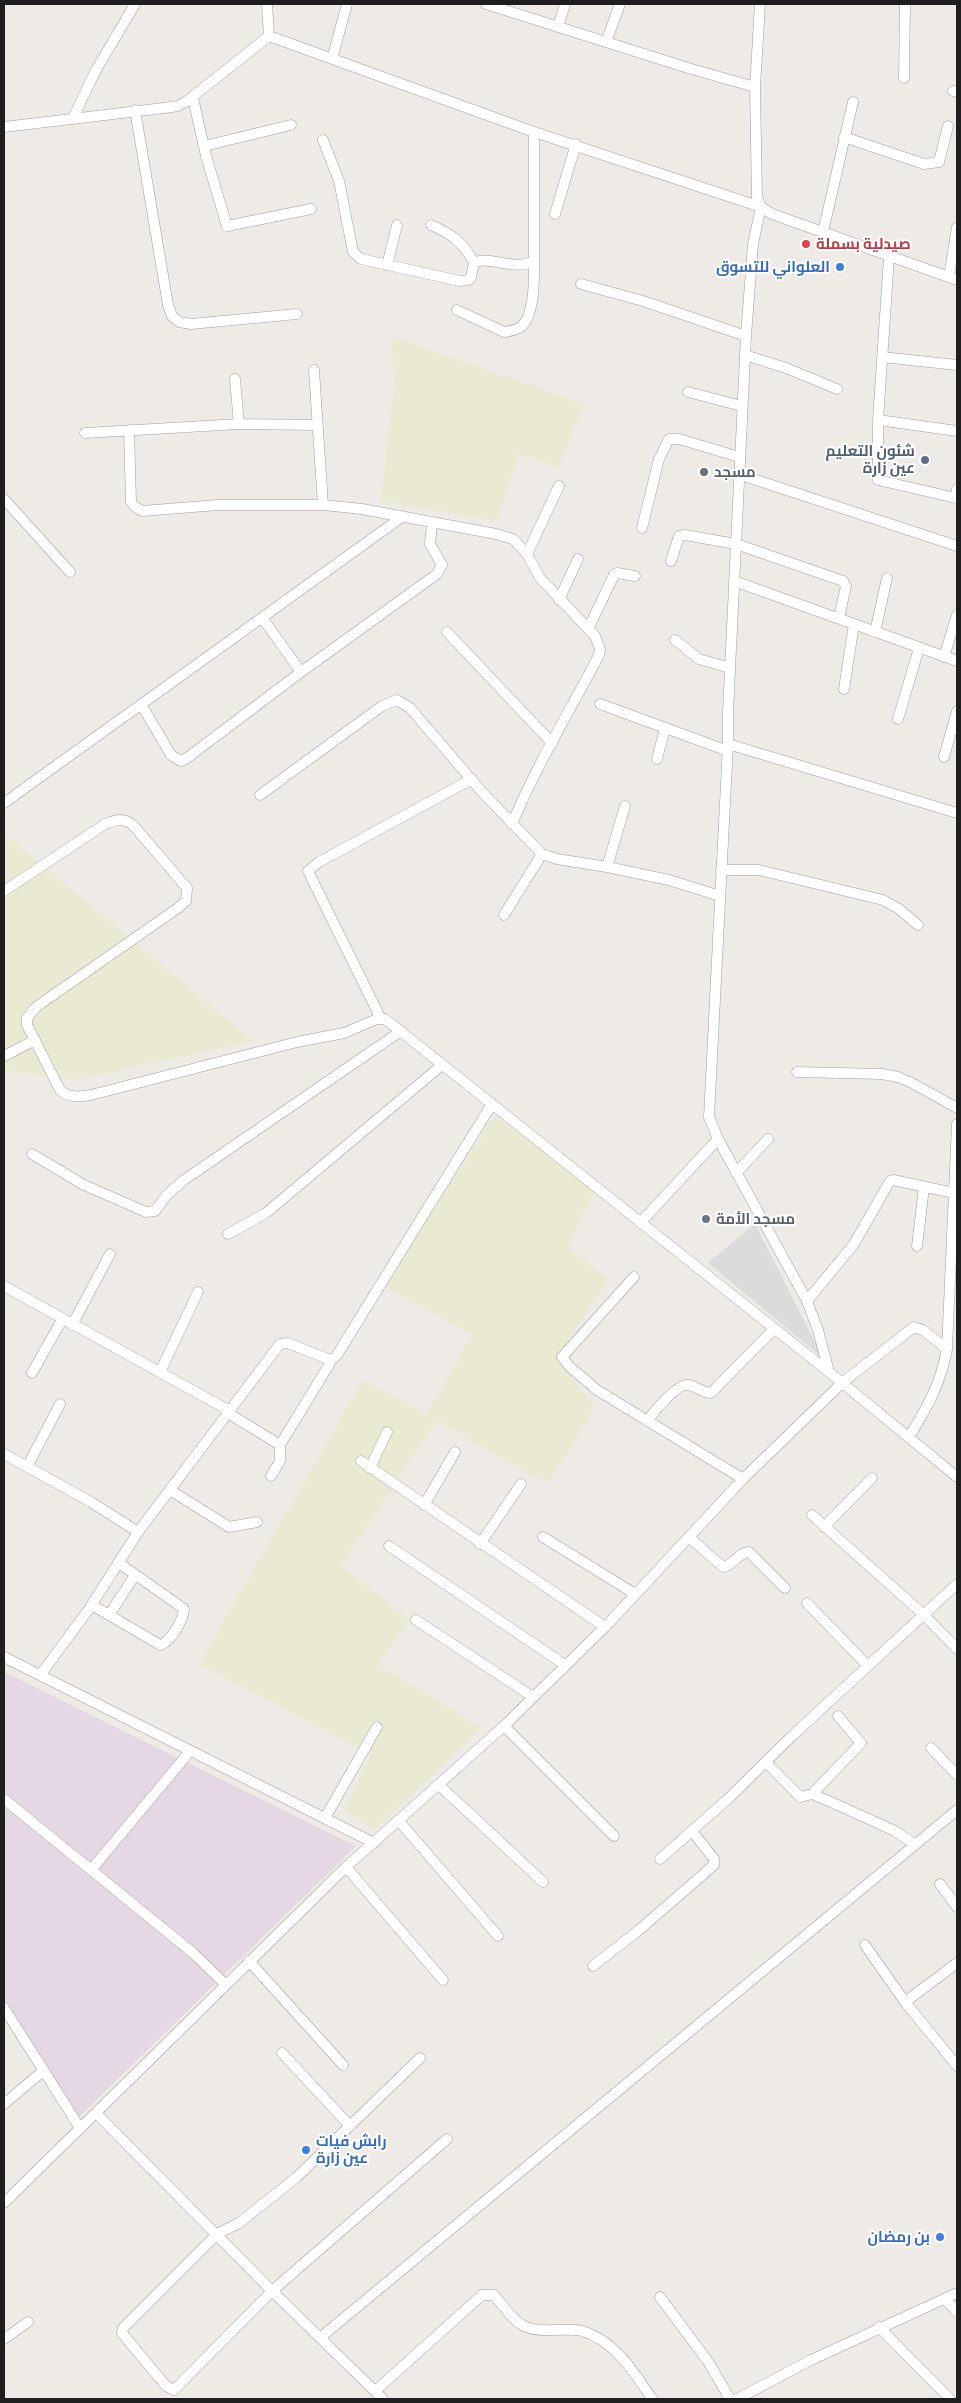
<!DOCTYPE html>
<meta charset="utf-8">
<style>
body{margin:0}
#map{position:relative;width:961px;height:2403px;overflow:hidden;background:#eeeae5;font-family:"Exo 2",sans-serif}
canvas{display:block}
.frame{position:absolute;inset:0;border:5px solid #1e1e1e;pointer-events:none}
</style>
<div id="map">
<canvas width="961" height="2403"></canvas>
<div class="frame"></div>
</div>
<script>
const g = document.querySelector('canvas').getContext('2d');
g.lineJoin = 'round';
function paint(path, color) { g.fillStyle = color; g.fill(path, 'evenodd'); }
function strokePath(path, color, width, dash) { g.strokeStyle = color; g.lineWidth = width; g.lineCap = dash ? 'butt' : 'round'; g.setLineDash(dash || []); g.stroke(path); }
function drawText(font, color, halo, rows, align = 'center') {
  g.font = font + ' "Exo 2",Cairo,sans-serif'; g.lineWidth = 4; g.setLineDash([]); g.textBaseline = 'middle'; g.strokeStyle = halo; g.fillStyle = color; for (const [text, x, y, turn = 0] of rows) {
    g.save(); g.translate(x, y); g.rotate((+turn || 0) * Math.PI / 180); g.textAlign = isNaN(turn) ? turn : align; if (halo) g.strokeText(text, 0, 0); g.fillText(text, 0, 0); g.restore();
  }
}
paint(new Path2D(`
 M755,1224L823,1358L708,1263Z`), '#dcdbdb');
paint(new Path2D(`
 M4,1672L356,1846L77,2119L4,2003Z`), '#e6d7e4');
paint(new Path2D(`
 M391,336L584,404L558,468L520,453L496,521L381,501L394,382Z
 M4,833L92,906L253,1041L75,1080L4,1070Z
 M495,1116L596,1188L568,1247L609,1279L557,1356L595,1408L547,1484L437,1421L341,1566L410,1619L378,1664L482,1728L375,1830L344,1810L371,1755L199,1664L363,1380L427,1414L472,1335L382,1285Z`), '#eaead2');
const minor = new Path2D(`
 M486,4L688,68L755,87
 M760,4L755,87L757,197L761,207L772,214L957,280
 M558,27L565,4
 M269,36L534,132L761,207L753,244L746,336L728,712V744L709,1117L718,1139L807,1301L818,1330L829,1372
 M606,42L620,4
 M332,59L347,4
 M904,78L905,4
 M953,91L957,92
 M193,98L206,156L227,226L311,209
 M135,110L168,305L172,316L179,322L191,324L297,314
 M73,118L95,72L135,4
 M4,127L164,108L178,106L187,101L269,36L267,4
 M844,137L924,164L939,162L948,126
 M323,140L339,181L353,252L361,259L460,281L469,280L471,277L474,263C464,243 452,234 431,225
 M204,146L291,125
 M555,214L576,144
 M823,232L853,102
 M889,257L878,420V480L956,498L957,489
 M474,263C487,254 513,272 534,261V132
 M387,265L397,225
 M949,277L957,227
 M581,284L643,301L746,336
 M457,310L504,332C510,331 518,330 522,326C535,313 534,278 534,261
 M745,355L786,368L837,389
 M882,357L957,365
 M314,370L323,505
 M235,379L239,424
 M688,392L742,406
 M878,420L957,431
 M129,430L131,502L134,506L142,511L218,505H323L362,509L496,534L513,539L527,554L540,578L595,636L600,649L599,655C570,711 536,766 512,824
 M85,433L239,424L317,425
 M738,474L957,546
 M4,499L70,572
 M642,528L659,459L669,439H679L739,457
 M527,554L559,486
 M671,561L679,536L685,535L736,544L843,581L846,586L839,618
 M734,581L957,661
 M559,600L578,559
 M263,619L301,672
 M588,629L614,575L617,573L635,576
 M447,632L552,743
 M875,632L887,578
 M675,640L699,659L730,668
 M944,657L957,615
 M844,689L854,624
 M141,704L171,755L181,761L187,758L301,672L437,574L442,565L430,544L432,524
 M600,704L728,751
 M898,719L919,648
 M728,744L957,813
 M944,757L957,711
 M657,759L665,728
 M260,795L382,706L397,700L410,708L482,792L542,854L557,859L607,867L669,880L720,896
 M4,803L402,517
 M607,867L625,806
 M721,870H759L883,900L899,909L918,925
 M4,891L105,824C116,820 123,817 133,825L187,888L186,901L178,908L36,1007L27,1018V1025L60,1090C69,1098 79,1097 91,1095L297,1042L344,1033L377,1019H385L829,1372L957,1477
 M504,915L542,854
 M381,1019L308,871L319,862L472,779
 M4,1056L35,1040
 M797,1072L882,1074L898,1077L912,1083L957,1108
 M32,1154L84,1185L146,1212L155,1211L167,1195L184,1180L401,1031
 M736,1173L768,1139
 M640,1223L718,1139
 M228,1234L266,1213L442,1065
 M917,1246L924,1187
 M634,1277L562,1357L570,1367L597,1390L743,1479
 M4,1286L230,1411
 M807,1301L854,1244L890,1181L893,1180L954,1193
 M72,1325L110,1254
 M160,1372L198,1292
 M32,1373L62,1320
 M228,1413L280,1445L332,1360
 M647,1421C654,1412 677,1383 688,1385C697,1386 701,1393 711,1393L774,1329
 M909,1437C927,1408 941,1383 947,1349L957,1124
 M4,1454L91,1502L138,1532
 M361,1461L605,1627
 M27,1467L60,1404
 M370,1468L387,1432
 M271,1476L280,1461V1445
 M170,1490L229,1527L257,1522
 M424,1505L455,1452
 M812,1515L924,1615L957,1649
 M824,1527L872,1478
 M543,1537L635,1594
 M689,1537L723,1567C734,1566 738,1552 749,1552L785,1588
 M480,1544L521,1484
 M389,1546L565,1665
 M807,1603L868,1666
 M92,1605L160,1645C171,1642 183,1620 184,1609L119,1563
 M109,1615L135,1575
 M416,1620L533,1697
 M4,1657L374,1843
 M41,1674L89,1609L138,1532L280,1344L288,1343L328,1359L332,1360L337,1355L492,1104
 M504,1726L614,1836
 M931,1748L957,1775
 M766,1762L800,1797L812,1794L831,1802L895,1831L914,1844
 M439,1785L543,1882
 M812,1794L861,1743L838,1716
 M4,1799L193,1953L225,1984
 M325,1818L377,1727
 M399,1821L498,1936
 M660,1859L729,1798L793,1735L957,1584
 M346,1867L443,1980
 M91,1870L186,1756
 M940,1884L957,1907
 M865,1945L905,2002L957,2066
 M249,1961L343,2065
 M593,1966L639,1930L714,1865V1859L692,1831
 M905,2002L957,1963
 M4,2008L80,2128
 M282,2053L350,2126
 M420,2058L297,2177L239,2223L217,2234L123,2328L122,2333L166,2386L174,2390L272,2291L447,2139
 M4,2104L43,2071
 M96,2113L272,2291L383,2399
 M4,2203L346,1867L504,1726L605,1627L743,1479L843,1382L914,1327L923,1330L947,1349
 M660,2297L709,2363L730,2399
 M945,2299L957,2312
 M879,2327L950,2399
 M321,2337L957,1810
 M4,2339L28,2322
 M375,2391L482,2295H494C516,2321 518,2332 555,2330C564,2330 574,2329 582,2331C614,2340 635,2373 652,2399
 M737,2399L811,2360L957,2293`);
strokePath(minor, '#9f9f9f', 11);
strokePath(minor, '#fff', 10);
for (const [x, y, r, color] of [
 [806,244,5,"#e0444e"],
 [840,267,5,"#3f7fe0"],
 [925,460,5,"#5c6f8a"],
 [704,472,5,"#6b7280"],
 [706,1219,5,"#6b7280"],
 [306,2150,5,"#3f7fe0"],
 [940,2237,5,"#3f7fe0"]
]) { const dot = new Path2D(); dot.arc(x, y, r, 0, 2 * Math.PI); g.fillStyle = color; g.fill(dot); strokePath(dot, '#fff', 2); }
drawText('bold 15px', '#be3a42', '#fff', [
 ["صيدلية بسملة",816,244]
], 'left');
drawText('bold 15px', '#366cbe', '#fff', [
 ["العلواني للتسوق",830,267],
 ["رابش فيات",316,2141,"left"],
 ["عين زارة",316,2158,"left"],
 ["بن رمضان",930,2237]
], 'right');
drawText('bold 15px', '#4e5e75', '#fff', [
 ["شئون التعليم",915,451],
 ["عين زارة",915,468]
], 'right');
drawText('bold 15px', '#5b616d', '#fff', [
 ["مسجد",714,472],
 ["مسجد الأمة",716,1219]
], 'left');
</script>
